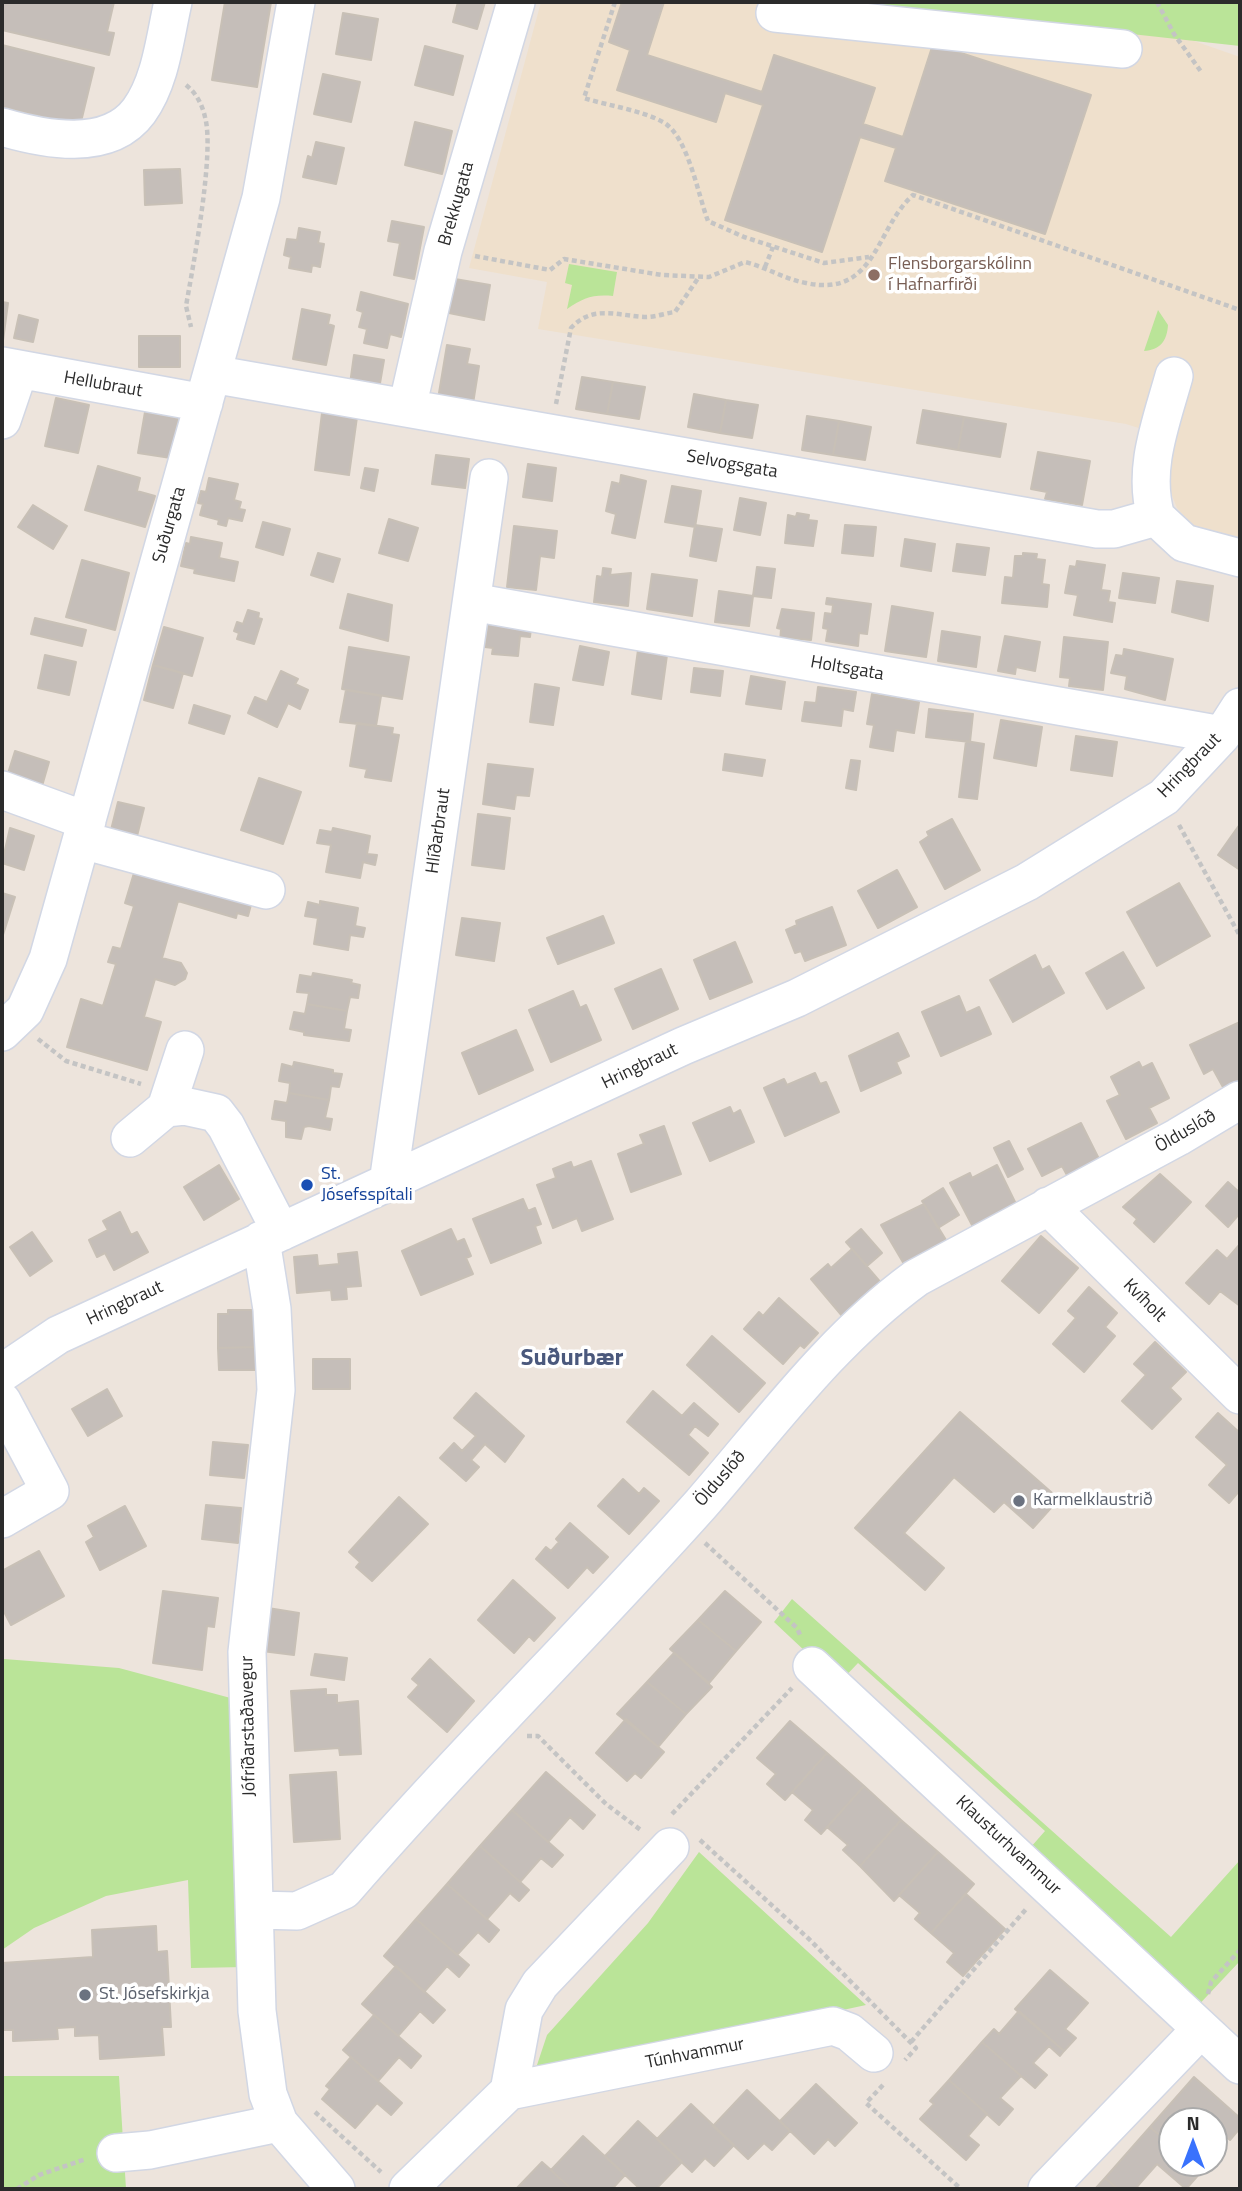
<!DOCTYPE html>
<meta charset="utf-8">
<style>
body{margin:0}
#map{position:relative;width:1242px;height:2191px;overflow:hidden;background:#ede4dc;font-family:"Titillium Web",sans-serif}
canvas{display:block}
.frame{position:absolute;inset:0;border:4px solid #2b2b2b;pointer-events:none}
.north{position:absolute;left:1158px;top:2107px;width:70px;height:70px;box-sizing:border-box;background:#fff;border:2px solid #aaa;border-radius:50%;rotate:0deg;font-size:19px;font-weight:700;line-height:28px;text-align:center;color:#2b2b2b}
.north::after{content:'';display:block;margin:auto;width:24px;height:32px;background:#3972fd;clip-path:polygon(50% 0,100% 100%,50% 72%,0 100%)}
</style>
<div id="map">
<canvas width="1242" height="2191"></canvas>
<div class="frame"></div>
<div class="north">N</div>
</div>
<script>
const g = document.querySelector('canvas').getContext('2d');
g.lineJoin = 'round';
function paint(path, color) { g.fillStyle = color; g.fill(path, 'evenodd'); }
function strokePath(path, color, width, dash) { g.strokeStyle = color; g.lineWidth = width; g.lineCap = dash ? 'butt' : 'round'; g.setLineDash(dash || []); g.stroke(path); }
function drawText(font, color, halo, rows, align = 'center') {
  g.font = font + ' "Titillium Web",sans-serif'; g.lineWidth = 7; g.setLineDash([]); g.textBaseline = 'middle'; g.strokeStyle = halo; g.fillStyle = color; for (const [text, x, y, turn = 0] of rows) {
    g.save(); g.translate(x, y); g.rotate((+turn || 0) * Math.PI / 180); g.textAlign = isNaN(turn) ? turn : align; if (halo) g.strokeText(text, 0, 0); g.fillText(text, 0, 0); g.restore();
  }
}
paint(new Path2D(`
 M541,2H823L1174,34L1240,57V540L1192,525L1177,508L1164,476L1174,439L1126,424L538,329L547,282L469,268Z`), '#efe0cc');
paint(new Path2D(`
 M842,2H1240V46Z
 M569,264L617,272L613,296C593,294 583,298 567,309L572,285L565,283Z
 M1158,310L1168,325C1167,341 1160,350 1144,351Z
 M792,1599L1171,1937L1240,1860V1961L1192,2012L1023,1856L1045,1831L858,1663L839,1683L774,1622Z
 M4,1659L119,1668L238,1700L246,1967L191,1968L188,1880L106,1896L34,1928L2,1950V1660Z
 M699,1852L866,2005L533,2077L547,2035L648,1923Z
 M2,2076H119L126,2189H2Z`), '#bae498');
const building = new Path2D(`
 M2,2H114L107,32L114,33L109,55L2,30Z
 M225,2H271L257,87L212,80Z
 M458,2H485L477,29L453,22Z
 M622,2H664L647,55L762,92L774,55L875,88L863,124L903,137L933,44L1091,95L1045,234L885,181L896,148L860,137L822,252L725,220L763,105L725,93L716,122L617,90L630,50L609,42Z
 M343,13L378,19L371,60L336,54Z
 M2,45L94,68L80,126L2,107Z
 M425,46L463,56L453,95L415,85Z
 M323,74L360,82L351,122L314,114Z
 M415,122L452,131L442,174L405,165Z
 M316,142L344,148L336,184L303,177L308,156L312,158Z
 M180,169L182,203L145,205L144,170Z
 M392,221L424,227L414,279L394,275L400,243L388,241Z
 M299,228L320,232L318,243L324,244L320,267L312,265L311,272L289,268L291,257L284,255L287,239L297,240Z
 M455,279L490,285L484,320L449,313Z
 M361,292L408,304L401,337L390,334L387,348L364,343L367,329L359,327L363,312L357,310Z
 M2,302L8,303L2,348Z
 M302,309L330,315L328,324L334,326L326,365L293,359Z
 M19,315L38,320L33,342L14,338Z
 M139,336H180V367H139Z
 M447,345L470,349L467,364L479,366L471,416L436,411Z
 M354,355L384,360L379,389L350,384Z
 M582,377L613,382L607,414L576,409Z
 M613,382L645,387L639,419L607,414Z
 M694,394L726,400L720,433L688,427Z
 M56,398L89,405L78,453L45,446Z
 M726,400L758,405L752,438L720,433Z
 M923,410L964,417L958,450L917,443Z
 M145,412L178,418L171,458L138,453Z
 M322,413L357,417L349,475L315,470Z
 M807,416L839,421L833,455L802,450Z
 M964,417L1006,424L1000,457L958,450Z
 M839,421L871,427L865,460L833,455Z
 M1038,452L1090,461L1082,505L1045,499L1047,492L1031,489Z
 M436,455L469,459L465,488L432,484Z
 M528,464L556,468L552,501L523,497Z
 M98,466L140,478L137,491L155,496L145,527L85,510Z
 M365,468L378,470L374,491L361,488Z
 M621,475L646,481L635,538L612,533L616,514L606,511L612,482L620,484Z
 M209,478L238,484L234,500L241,502L239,509L245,510L242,521L228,518L226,526L218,524L219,520L200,515L203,504L198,503L201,491L206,492Z
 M672,486L701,491L695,527L665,522Z
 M740,498L766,503L760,535L734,530Z
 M33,505L67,526L53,549L18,527Z
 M797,513L809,515L808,520L817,521L813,546L785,543L788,515L796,517Z
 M389,519L418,528L408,561L379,553Z
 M263,522L290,529L283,555L256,547Z
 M695,525L722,529L716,561L690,556Z
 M845,525L876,527L873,556L842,553Z
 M514,526L557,531L554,558L540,556L536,590L507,587Z
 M191,537L222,543L219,558L238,562L234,581L194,573L195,569L181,566L186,543L190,544Z
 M905,539L935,544L931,571L901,566Z
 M957,544L989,548L985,575L953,571Z
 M318,553L340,559L333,582L311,575Z
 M1023,553L1037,554L1036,559L1045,560L1042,584L1049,585L1047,607L1002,603L1005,577L1013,578L1015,556H1023Z
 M82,560L129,573L115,630L66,617Z
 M1077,561L1105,565L1101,590L1110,591L1108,602L1115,603L1112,622L1074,615L1078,595L1065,593L1070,566L1076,567Z
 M757,567L775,569L771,598L753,596Z
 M603,568L611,569L610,575L631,573L628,606L594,602L597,576L602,577Z
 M1123,573L1159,578L1155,603L1119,598Z
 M652,574L697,580L692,616L647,609Z
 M1177,581L1213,586L1208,621L1172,612Z
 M719,591L753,596L749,626L715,622Z
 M348,594L392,605L388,641L340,628Z
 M827,598L871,604L867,634L859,633L858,646L826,641L828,629L823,628L825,613L832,614L833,605L826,604Z
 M892,606L933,613L926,657L885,651Z
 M782,609L814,613L811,640L789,638L788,644L780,643L781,629L777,628Z
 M248,610L259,613L258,618L262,619L254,644L237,639L239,633L234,631L237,622L243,624Z
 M35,618L86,630L82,646L31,634Z
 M488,622L531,628L530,637L520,636L518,656L492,654L493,648L485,647Z
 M164,627L203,638L192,676L153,665Z
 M942,631L980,637L976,667L938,661Z
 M1005,636L1040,642L1035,671L1016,667L1015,674L998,671Z
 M1064,637L1108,642L1103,690L1069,686L1070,678L1060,677Z
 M580,646L609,652L603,685L573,680Z
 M349,647L409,657L402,699L342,689Z
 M1124,649L1173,659L1165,700L1125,689L1127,676L1111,673L1116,655L1123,656Z
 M638,650L667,655L661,699L632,694Z
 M45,655L76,662L69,695L38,688Z
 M153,665L183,673L173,708L144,700Z
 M694,668L723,671L720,696L691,692Z
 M281,671L298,679L295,684L308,690L300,709L288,703L277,727L248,713L255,697L267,702Z
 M751,676L785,682L781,709L746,704Z
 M535,684L559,688L553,725L530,722Z
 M818,687L856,692L853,711L843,709L841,726L802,721L805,702L816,703Z
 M346,690L381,696L376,726L340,722Z
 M872,694L919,702L914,733L896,730L893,751L870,747L874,725L867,724Z
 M194,705L230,716L224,734L189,723Z
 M929,709L973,714L970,742L926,737Z
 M1001,720L1042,727L1036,766L994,758Z
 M357,723L393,728L392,734L399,735L391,781L365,777L367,769L350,766Z
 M1076,736L1117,742L1112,776L1071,770Z
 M966,741L984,744L977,799L959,797Z
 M15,751L49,762L40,793L5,783Z
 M725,754L765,760L762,776L723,770Z
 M851,760L860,761L856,790L846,788Z
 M488,764L533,769L529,796L516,795L514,809L483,804Z
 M259,778L301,792L283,844L241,830Z
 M118,802L144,808L136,840L110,834Z
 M478,814L510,818L504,869L472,865Z
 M952,819L980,870L945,889L920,842L929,836L927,832Z
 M1240,824V870L1218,855Z
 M10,828L34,836L24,870L2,863Z
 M333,828L370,836L367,854L377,855L375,865L363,862L360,878L326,872L331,845L317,843L320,830L332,832Z
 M137,863L252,901L248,916L237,913L236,918L178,901L162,958L181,963L187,973L185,979L175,985L155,979L144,1017L161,1022L147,1070L67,1047L81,999L103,1006L116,964L108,962L113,947L121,949L134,906L125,903Z
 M897,870L917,907L878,928L858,891Z
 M1179,883L1210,936L1157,966L1127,912Z
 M2,893L15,897L2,938Z
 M320,901L358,908L355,926L365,928L363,937L350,935L348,950L314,944L318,918L305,916L308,902L320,905Z
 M832,907L846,945L805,961L801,951L795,953L786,930L797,925L796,921Z
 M603,916L614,943L558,964L547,938Z
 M462,918L500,923L494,961L456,955Z
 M735,942L752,982L710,999L694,960Z
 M1123,952L1144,988L1107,1009L1086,973Z
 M1035,955L1042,970L1049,966L1064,993L1013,1022L990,980Z
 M661,969L678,1009L633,1029L615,989Z
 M313,973L352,980L351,983L360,985L358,998L350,997L347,1011L307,1004L309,993L297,992L300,975L312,977Z
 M573,991L580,1008L586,1005L601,1040L551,1062L529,1010Z
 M959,996L966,1013L979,1007L991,1034L941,1056L922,1012Z
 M307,1004L347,1011L344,1029L351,1030L349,1041L304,1035V1032L290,1029L294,1012L305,1014Z
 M1240,1022V1080L1224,1089L1213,1069L1204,1074L1190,1045Z
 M516,1030L533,1070L479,1094L462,1053Z
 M898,1033L909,1056L896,1062L901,1073L861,1091L849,1056Z
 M294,1062L333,1070V1073L342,1074L339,1087L331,1086L329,1100L289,1093L290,1083L279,1081L282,1064L293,1067Z
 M1139,1062L1142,1068L1152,1063L1169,1098L1149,1108L1157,1123L1126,1139L1107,1101L1120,1095L1111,1077Z
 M815,1073L820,1084L826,1082L839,1112L785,1136L764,1088L784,1079L787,1085Z
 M289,1093L329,1100L325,1118L332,1119L330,1130L309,1126L304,1127L301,1139L286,1137V1121L272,1119L275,1101L287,1103Z
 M730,1107L733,1114L740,1110L754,1142L710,1161L693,1123Z
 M1081,1123L1100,1161L1068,1177L1062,1166L1042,1176L1028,1149Z
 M664,1126L681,1174L631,1192L618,1154L644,1144L640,1135Z
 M1009,1141L1023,1169L1008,1177L994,1148Z
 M591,1161L613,1219L582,1231L577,1218L553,1228L537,1185L556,1178L553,1169L571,1162L573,1168Z
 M219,1165L239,1199L204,1220L184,1187Z
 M997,1165L1016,1204L973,1227L950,1183L970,1173L972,1178Z
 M1160,1174L1191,1202L1154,1242L1134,1223L1137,1219L1123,1207Z
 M1228,1182L1240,1193V1213L1228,1227L1206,1206Z
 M943,1188L959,1215L938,1228L922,1201Z
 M523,1199L528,1211L535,1208L541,1224L535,1226L541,1243L491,1263L473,1219Z
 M924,1204L946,1240L904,1264L881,1225Z
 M120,1212L131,1235L137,1232L148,1252L114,1270L105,1253L97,1257L89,1240L108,1230L103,1221Z
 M451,1229L457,1242L464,1239L471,1256L466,1258L473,1274L421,1295L402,1251Z
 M861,1229L882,1253L867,1266L846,1242Z
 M32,1232L52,1261L30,1276L10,1247Z
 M1041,1236L1078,1268L1039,1313L1002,1281Z
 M1240,1244V1306L1220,1291L1209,1304L1186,1283L1217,1250L1227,1259Z
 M852,1249L882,1284L843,1317L811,1279L828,1264L831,1268Z
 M357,1252L361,1286L346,1287L347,1299L332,1300L331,1290L297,1293L294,1257L317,1255L318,1266L339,1264L338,1254Z
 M1089,1287L1117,1313L1105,1327L1115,1336L1084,1372L1053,1344L1076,1318L1068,1311Z
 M779,1298L818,1333L804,1348L800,1345L783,1364L744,1329L759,1312L763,1316Z
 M228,1310H256V1347L218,1348V1314H228Z
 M712,1336L765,1383L739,1412L687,1365Z
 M1155,1342L1186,1372L1170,1388L1181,1399L1152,1429L1122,1401L1146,1375L1134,1364Z
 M256,1347L257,1370H219L218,1348Z
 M313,1359H350V1389H313Z
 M107,1389L122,1416L88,1436L72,1409Z
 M653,1391L682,1416L694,1403L718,1424L708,1436L695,1426L688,1435L708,1453L689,1475L627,1422Z
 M476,1393L524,1436L505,1462L485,1444L471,1460L479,1467L466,1481L440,1458L454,1443L462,1451L476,1436L454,1418Z
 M960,1412L1059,1499L1033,1528L1004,1502L994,1512L954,1477L904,1533L944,1568L925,1590L855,1528Z
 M1218,1413L1240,1433V1490L1229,1503L1209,1485L1227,1465L1196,1437Z
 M213,1442L248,1445L244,1478L210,1475Z
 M623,1479L639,1494L644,1488L659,1501L629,1534L598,1506Z
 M399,1497L428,1524L372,1581L356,1567L360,1562L349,1552Z
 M206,1505L241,1508L238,1543L202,1539Z
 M125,1506L146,1546L100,1570L86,1542L94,1537L88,1526Z
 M570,1523L608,1557L593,1573L587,1567L568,1588L536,1559L546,1547L551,1551L559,1542L556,1539Z
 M39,1551L64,1596L11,1625L2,1608V1571Z
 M513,1580L555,1618L534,1641L529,1636L514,1653L478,1620Z
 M163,1591L218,1598L214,1627L207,1626L202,1670L153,1663Z
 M725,1591L761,1622L736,1651L698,1620Z
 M268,1608L299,1613L294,1655L262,1651Z
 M698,1620L736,1651L709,1683L670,1649Z
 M674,1653L712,1687L686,1714L647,1682Z
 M315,1654L347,1658L344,1680L311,1675Z
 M430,1659L474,1701L447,1732L408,1697L419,1685L412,1679Z
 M647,1682L686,1714L658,1747L617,1714Z
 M326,1689V1695H337V1703L358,1701L361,1754L340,1755L339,1748L295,1751L291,1691Z
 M626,1719L664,1752L641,1778L635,1773L627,1781L596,1753Z
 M790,1721L827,1753L785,1800L767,1784L776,1774L757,1758Z
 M827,1753L864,1786L821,1834L805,1820L813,1810L792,1792Z
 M336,1772L340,1839L294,1842L290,1775Z
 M546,1772L595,1815L583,1829L570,1817L548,1842L512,1810Z
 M864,1786L901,1820L860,1866L843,1850L848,1845L827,1827Z
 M512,1810L563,1855L552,1867L541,1858L520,1882L480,1846Z
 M901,1820L938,1852L894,1901L860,1866Z
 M480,1846L529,1890L519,1901L510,1893L487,1919L447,1884Z
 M938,1852L974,1884L931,1933L915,1919L920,1913L899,1895Z
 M447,1884L499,1930L489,1942L478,1932L457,1955L416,1919Z
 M966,1894L1005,1929L963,1976L947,1962L954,1953L931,1933Z
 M416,1919L469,1965L459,1977L447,1966L424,1992L384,1956Z
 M156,1926L157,1952L167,1951L171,2027H162L164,2055L100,2059L99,2035L75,2036V2027L57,2028L58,2039L13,2041V2030H2V1963L93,1957L92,1930Z
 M396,1966L445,2010L433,2023L420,2011L398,2036L362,2004Z
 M1050,1970L1088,2003L1065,2029L1076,2038L1064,2051L1015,2009Z
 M1019,2011L1064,2051L1060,2056L1049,2046L1033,2063L1047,2075L1035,2088L982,2042L994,2029L999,2034Z
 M374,2015L421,2056L411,2068L399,2057L378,2081L343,2050Z
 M982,2042L1021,2076L1000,2098L1013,2109L999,2125L949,2080Z
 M351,2057L402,2103L391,2115L377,2103L355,2128L322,2099L330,2089L326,2086Z
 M1194,2077L1240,2118V2128L1230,2140L1214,2127V2121H1207L1201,2115L1196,2121H1172V2147L1150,2127Z
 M949,2080L987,2114L968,2136L979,2145L966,2160L920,2119L934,2104L930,2101Z
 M816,2084L857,2123L835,2146L828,2139L814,2154L780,2121Z
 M747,2090L790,2131L772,2150L764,2143L748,2159L713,2126Z
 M691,2104L734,2145L714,2166L705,2158L692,2172L657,2139Z
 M638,2121L682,2162L656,2189H640L605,2156Z
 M1150,2127L1172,2147V2163H1190L1201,2172L1186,2189L1157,2164L1135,2189H1118L1105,2178Z
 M583,2136L625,2175L612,2189H571L551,2170Z
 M542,2162L551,2170L571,2189H516Z
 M1105,2178L1118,2189H1095Z`);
paint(building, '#c5beb9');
strokePath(building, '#c8c0b6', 2);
const minor = new Path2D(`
 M775,13L1123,49
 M2,127C43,139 108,153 139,111C161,81 165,37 173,2
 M2,366L204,403
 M212,374L1097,529H1114L1156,517L1184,543L1240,558
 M407,408L443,251L516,2
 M2,420L19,370
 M1156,517C1142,469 1161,423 1174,376
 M472,602L1222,735
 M2,790L87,821
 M82,840L266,890
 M2,1032L25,1010L48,959L261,198L296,2
 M166,1108L185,1050
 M130,1138L166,1108L184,1106L216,1113L226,1126L281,1232
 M388,1183L489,478
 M1048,1206L1240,1395
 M261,1240L272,1309L276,1390L247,1652L257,2011L268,2094L279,2123L336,2189
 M2,1373L58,1335L683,1046L797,998L1027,882L1164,797L1222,735L1240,707
 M2,1401L50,1491L2,1519
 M812,1666L1240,2065
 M255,1910L297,1911L344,1890C458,1758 584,1635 701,1504C770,1425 830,1341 916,1278L1178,1137L1240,1100
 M509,2091L524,2010L540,1984L670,1847
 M116,2153L150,2150L279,2123
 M408,2189L509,2091L833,2026L849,2032L874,2053
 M1047,2189L1201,2029`);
strokePath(minor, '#d2d7e4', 40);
strokePath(new Path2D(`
 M615,2L584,98C609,106 641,110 663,122C688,136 698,195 708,221L744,237L824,263L869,257
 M1157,2L1174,34L1202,73
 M186,85C196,93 202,104 205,117C215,152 193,266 186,306L191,327
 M475,256L550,270L564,259L662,275L709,277L745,262C766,267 784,279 806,283C876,298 875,229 913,195L1240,310
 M765,267L773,247
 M556,404L571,328C593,304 618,316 646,317C656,317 666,313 675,312L699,277
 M1179,825L1240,936
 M38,1039L66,1061L141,1084
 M705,1543L797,1628L801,1637
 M527,1736H538L606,1804L642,1831
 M672,1814L792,1688
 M700,1840L809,1939L916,2048L905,2060
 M1208,1994L1211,1982L1240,1950
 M911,2042L1027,1908
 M883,2085L866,2103L961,2189
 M315,2112L381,2172
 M17,2189L39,2175L86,2159`), '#c4c4c4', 4.5, [5, 3.5]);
strokePath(minor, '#fff', 37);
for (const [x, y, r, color] of [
 [874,275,7,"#8d6e63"],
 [307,1185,7,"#1a4fb4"],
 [1019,1501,7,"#6b7280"],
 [85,1995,7,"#6b7280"]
]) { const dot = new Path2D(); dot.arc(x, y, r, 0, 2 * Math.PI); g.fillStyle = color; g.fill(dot); strokePath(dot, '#fff', 2.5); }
drawText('18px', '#2b2b2b', '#fff', [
 ["Brekkugata",457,204,-74],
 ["Hellubraut",103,385,10],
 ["Selvogsgata",732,465,10],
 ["Suðurgata",170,525,-74],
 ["Holtsgata",847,669,10],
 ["Hringbraut",1190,766,-46],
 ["Hlíðarbraut",439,831,-82],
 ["Hringbraut",640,1067,-26],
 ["Ölduslóð",1186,1132,-30],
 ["Kvíholt",1144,1301,45],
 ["Hringbraut",125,1304,-25],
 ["Ölduslóð",721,1479,-49],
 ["Jófríðarstaðavegur",249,1726,-91],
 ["Klausturhvammur",1008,1846,43],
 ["Túnhvammur",695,2054,-11]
]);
drawText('18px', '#785e54', '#fff', [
 ["Flensborgarskólinn",888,265],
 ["í Hafnarfirði",888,286]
], 'left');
drawText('18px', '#164399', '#fff', [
 ["St.",321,1175],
 ["Jósefsspítali",321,1196]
], 'left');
drawText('18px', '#5b616d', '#fff', [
 ["Karmelklaustrið",1033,1501],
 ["St. Jósefskirkja",99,1995]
], 'left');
drawText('bold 24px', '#4a587c', '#fff', [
 ["Suðurbær",572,1359]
]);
</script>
